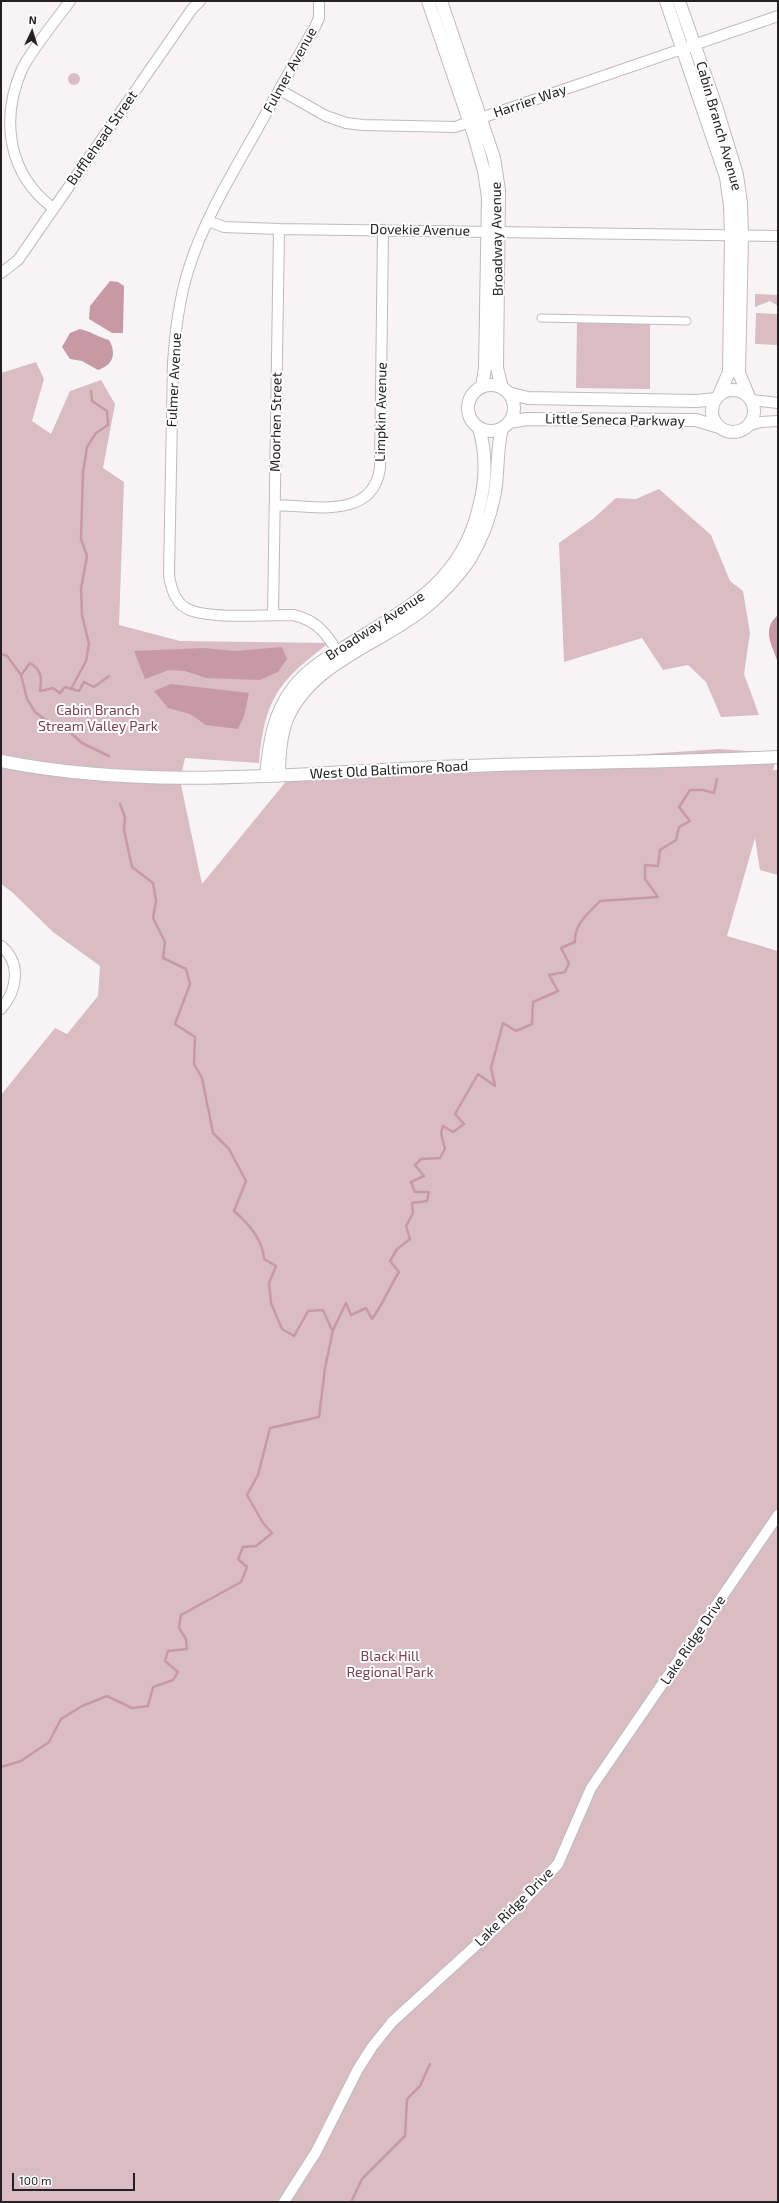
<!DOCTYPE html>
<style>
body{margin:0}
#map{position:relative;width:779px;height:2203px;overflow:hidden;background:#f8f4f5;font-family:"Exo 2",sans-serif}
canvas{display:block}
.frame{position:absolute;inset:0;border:2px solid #232122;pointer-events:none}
.north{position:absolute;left:12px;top:12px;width:40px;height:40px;-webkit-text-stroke:3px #fff;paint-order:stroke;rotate:4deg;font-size:11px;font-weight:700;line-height:16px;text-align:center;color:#232122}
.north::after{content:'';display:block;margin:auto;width:14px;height:18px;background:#232122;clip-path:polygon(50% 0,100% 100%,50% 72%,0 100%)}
.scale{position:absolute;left:12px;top:2173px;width:123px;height:18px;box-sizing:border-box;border:2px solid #232122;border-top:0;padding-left:5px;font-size:12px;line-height:14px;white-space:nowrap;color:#232122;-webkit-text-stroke:3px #fff;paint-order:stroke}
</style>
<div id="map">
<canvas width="779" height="2203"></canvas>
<div class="frame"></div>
<div class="north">N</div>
<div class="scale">100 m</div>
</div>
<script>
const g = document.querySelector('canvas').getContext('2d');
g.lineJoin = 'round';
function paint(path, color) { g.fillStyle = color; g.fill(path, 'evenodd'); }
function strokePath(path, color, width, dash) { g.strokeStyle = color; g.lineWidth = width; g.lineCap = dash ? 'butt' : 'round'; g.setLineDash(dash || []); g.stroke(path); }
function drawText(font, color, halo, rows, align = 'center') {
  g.font = font + ' "Exo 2",sans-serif'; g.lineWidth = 4; g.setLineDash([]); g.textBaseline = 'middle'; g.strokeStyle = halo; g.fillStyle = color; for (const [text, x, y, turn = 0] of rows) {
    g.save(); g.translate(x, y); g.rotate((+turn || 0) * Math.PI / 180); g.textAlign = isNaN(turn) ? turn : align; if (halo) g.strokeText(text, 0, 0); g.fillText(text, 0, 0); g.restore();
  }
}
paint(new Path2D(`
 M68 79a6 6 0 1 1 12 0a6 6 0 1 1-12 0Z
 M755,294L778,295V306L770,301L755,307Z
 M756,313L778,314V345L755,344Z
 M577,323L650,324V389L576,388Z
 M36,362L44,379L32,421L51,434L70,391L101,380L115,404L103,468L124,482L119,625L180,641L329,643C278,682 265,698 259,763L185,758L180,780L202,884L288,779L719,749L778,753L773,770H778V875L760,870L755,838L727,936L778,951V2202H1V1095L55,1028L67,1034L98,996L100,966L53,932L12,892L1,884V373Z
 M659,489L711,535L730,581L743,591L750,633L744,674L759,715L721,717L706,682L688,665L663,670L642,638L564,662L559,543L594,518L616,498L636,499Z`), '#d9bcc4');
paint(new Path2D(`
 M110,281L118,282L124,286L123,333H112L89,319L90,306Z
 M80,329C90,331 98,337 109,340C117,354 113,365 98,370L82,361L70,359L62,347L70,333Z
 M778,615V663C772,644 761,630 778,615Z
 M282,647L287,659L278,672L260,680L206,678L185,671L169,670L145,679L134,651L204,648L235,651Z
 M171,684L249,693L244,716L238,729L206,725L190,714L168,708L154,691Z`), '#c799a6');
strokePath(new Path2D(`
 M1,654L7,656L21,675L27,699L35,712L55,727H64L82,743L109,756
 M21,675L30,663C42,670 42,678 40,691L53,688L60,693L65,687L79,691L84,682L94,687L109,676
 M71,689L86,661L89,644L82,615L81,589L87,556L81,539L83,472L87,447L96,433L108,425L107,411L92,401L91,391
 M120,804L125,817L124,830L132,867L153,883L156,901L153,918L165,942L163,958L186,969L190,984L175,1024L195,1037L194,1064L202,1078L213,1133L229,1149L246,1181L234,1211C248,1223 263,1240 264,1259L276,1266L269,1283L271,1303L282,1329L294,1336L308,1311L323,1310L332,1330
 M1,1767L21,1761L49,1742L61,1719L82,1706L107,1696L132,1708L148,1706L153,1687L173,1680L178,1672L165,1661L168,1651L187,1649L186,1639L179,1628L181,1615L241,1582L247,1567L238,1559L243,1547L256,1546L272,1533L263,1523L247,1495L258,1475L270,1428L319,1417L325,1368L333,1330L346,1303L351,1315L366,1308L372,1319C383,1304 389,1288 399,1272L390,1261L397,1249L410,1239L406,1226L413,1213L412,1203L427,1201L429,1192H415L411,1182L424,1176L415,1165L421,1159L440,1158L445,1149L441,1133L443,1126L453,1132L464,1124L455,1114L478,1074L495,1086L491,1068L503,1023L516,1031L532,1024L533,1002L558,991L549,975L565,972L569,963L561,948L575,942C574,924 588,914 600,901L658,897L645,879V865L658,866L660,850L676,840L679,827L690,821L679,807L690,790H703L714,793L717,779
 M351,2202L362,2179L405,2136L407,2099L420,2086L430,2064`), '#c799a6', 2.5);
const pedestrian = new Path2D(`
 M541,318L687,321`);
const minor = new Path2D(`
 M319,1V18L315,27C294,63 274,99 254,135C229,179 203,222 188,271C179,301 175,332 173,363L169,575C171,589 176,605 190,610C211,619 268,615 293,615C318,620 328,636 341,657
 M280,90L326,116L346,123L363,125L455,127L778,16
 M53,208C8,174 0,120 22,69C35,45 54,23 70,1
 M208,221L224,227L279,229L778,236
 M1,273L18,260L192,9L200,1
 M752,400L778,403
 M750,425L761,422L778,421
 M275,505C313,506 373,520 380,468L383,230
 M273,615L279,229
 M1,946C22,963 17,991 1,1009
 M284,2202L316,2152L358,2069L372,2047L392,2022L519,1906L558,1864L591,1788L778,1515`);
const tertiary = new Path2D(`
 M428,1L474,135L484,171L488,197L485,368L482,387
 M441,1L494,158L499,190L497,368L502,388
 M666,1L726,177L730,206L731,236L729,372L719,395
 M679,1L716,106L737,175L741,203L742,236L739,373L749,397
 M468 408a23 23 0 1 1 46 0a23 23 0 1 1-46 0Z
 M712 411a21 21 0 1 1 42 0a21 21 0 1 1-42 0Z
 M508,393L528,398L696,401L716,399
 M509,422L527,419L696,420L719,427
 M1,761C145,790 293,774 438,767C551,762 665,763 778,757
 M279,775C279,756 280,737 287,719C311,663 378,645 422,610C439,597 458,577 470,559C480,542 490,518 494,497C499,475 496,451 502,428
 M266,776C269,744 273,714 293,688C307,670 326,658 345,647C404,610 460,584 478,511C486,483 487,455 479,428`);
strokePath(pedestrian, '#bfbbbc', 9);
strokePath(minor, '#bfbbbc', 12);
strokePath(tertiary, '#bfbbbc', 14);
strokePath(pedestrian, '#fff', 7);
strokePath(minor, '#fff', 10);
strokePath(tertiary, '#fff', 12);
drawText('14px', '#232122', '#fff', [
 ["Fulmer Avenue",290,70,-61],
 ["Harrier Way",530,101,-19],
 ["Cabin Branch Avenue",719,126,74],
 ["Bufflehead Street",102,138,-55],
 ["Dovekie Avenue",420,230,1],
 ["Broadway Avenue",497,239,-91],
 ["Fulmer Avenue",174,380,-87],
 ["Limpkin Avenue",381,412,-89],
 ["Little Seneca Parkway",615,420,1],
 ["Moorhen Street",276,422,-89],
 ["Broadway Avenue",375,626,-33],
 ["West Old Baltimore Road",389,770,-3],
 ["Lake Ridge Drive",693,1640,-56],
 ["Lake Ridge Drive",514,1907,-45]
]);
drawText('14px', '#7c4054', '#fff', [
 ["Cabin Branch",98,710],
 ["Stream Valley Park",98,726],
 ["Black Hill",390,1656],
 ["Regional Park",390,1672]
]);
</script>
